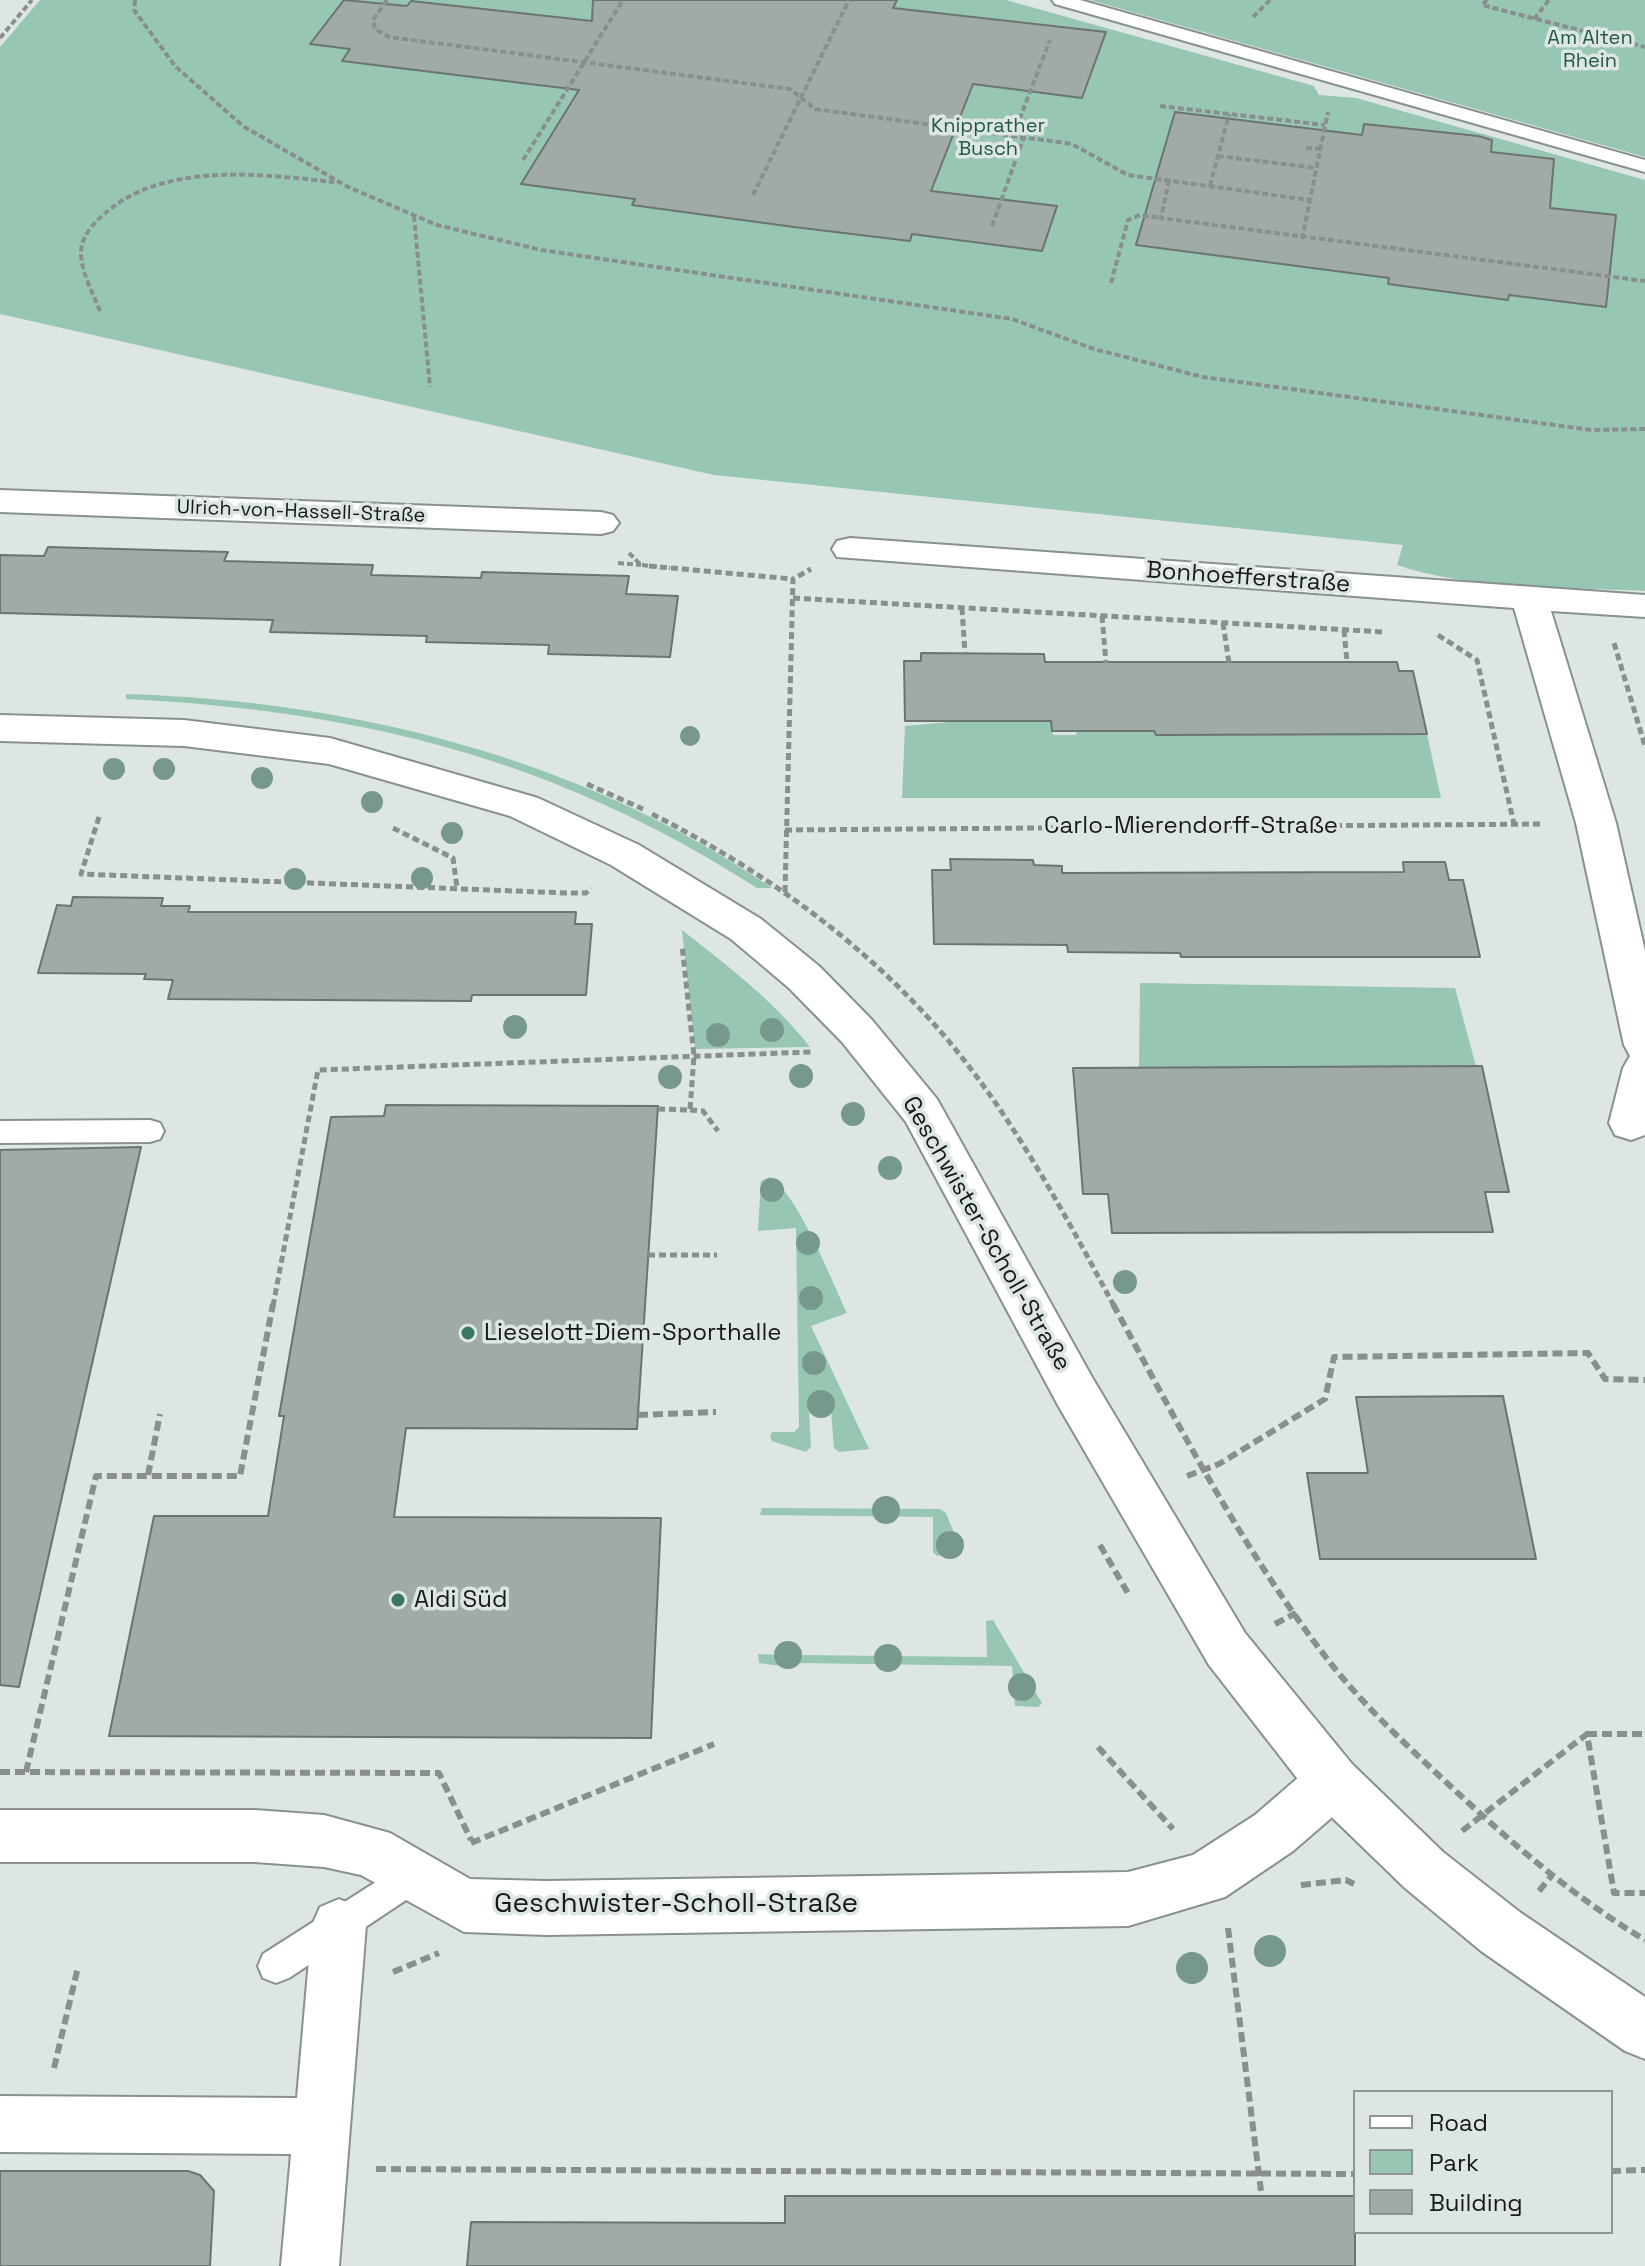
<!DOCTYPE html>
<meta charset="utf-8">
<style>
body{margin:0}
#map{position:relative;width:1645px;height:2266px;overflow:hidden;background:#dde6e2;font-family:"Space Grotesk",sans-serif}
canvas{display:block}
.legend{position:absolute;left:1353px;top:2090px;width:260px;height:144px;box-sizing:border-box;background:#dde6e2;border:2px solid #8d9491;margin:0;padding:10px 14px;list-style:none;font-size:24px;color:#161a18}
.legend li{display:flex;align-items:center;gap:16px;height:40px}
.legend b{width:40px;border:2px solid #8d9491}
</style>
<div id="map">
<canvas width="1645" height="2266"></canvas>
<ul class="legend">
<li><b style="height:10px;background:#fff"></b>Road</li>
<li><b style="height:22px;background:#97c7b2"></b>Park</li>
<li><b style="height:22px;background:#a1aba6"></b>Building</li>
</ul>
</div>
<script>
const g = document.querySelector('canvas').getContext('2d');
g.lineJoin = 'round';
function paint(path, color) { g.fillStyle = color; g.fill(path, 'evenodd'); }
function strokePath(path, color, width, dash) { g.strokeStyle = color; g.lineWidth = width; g.lineCap = dash ? 'butt' : 'round'; g.setLineDash(dash || []); g.stroke(path); }
function drawText(font, color, halo, rows, align = 'center') {
  g.font = font + ' "Space Grotesk",sans-serif'; g.lineWidth = 7; g.setLineDash([]); g.textBaseline = 'middle'; g.strokeStyle = halo; g.fillStyle = color; for (const [text, x, y, turn = 0] of rows) {
    g.save(); g.translate(x, y); g.rotate((+turn || 0) * Math.PI / 180); g.textAlign = isNaN(turn) ? turn : align; if (halo) g.strokeText(text, 0, 0); g.fillText(text, 0, 0); g.restore();
  }
}
paint(new Path2D(`
 M40,0H1006L1314,86L1319,95L1356,98L1645,180V591C1572,587 1464,589 1397,565L1403,545L714,475L0,314V47Z
 M1090,0H1645V157Z
 M126,694C354,701 582,758 772,888H757C556,759 363,711 126,699Z
 M1051,713L1053,735H1076L1077,731H1154L1156,735L1427,734L1441,798H902L905,726Z
 M682,930C729,967 773,1000 810,1047L695,1049Z
 M1140,983L1455,988L1476,1066L1139,1068Z
 M770,1177C796,1191 833,1283 847,1313L811,1326L869,1449L839,1452L834,1448L831,1410L809,1411L811,1447L806,1452L772,1441L770,1437L772,1432H794L799,1427L796,1228L758,1231L761,1181Z
 M762,1508L940,1509L946,1513L962,1553L937,1556L933,1552V1517L760,1515Z
 M993,1620L1042,1703L1038,1707L1015,1706L1012,1666L795,1663L789,1667L759,1663L758,1654L781,1655L789,1651L794,1655L987,1657L986,1621Z`), '#97c7b2');
const building = new Path2D(`
 M344,0L407,6L411,1L592,21L593,0H897L893,8L1106,32L1082,98L973,84L931,191L1057,206L1042,251L912,234L910,241L794,227L632,205L635,199L521,184L579,90L342,61L350,49L310,44Z
 M1175,112L1362,135L1364,124L1478,136L1492,140L1491,152L1554,159L1550,208L1616,215L1606,307L1509,295L1508,300L1388,284L1389,278L1136,245Z
 M48,547L228,552L224,561L373,565L371,575L481,578L482,572L629,576L626,594L678,596L670,657L548,654L549,645L426,642L427,636L270,632L273,620L0,613V555L44,556Z
 M921,653L1044,654L1045,662H1397L1399,671H1413L1427,734L1156,735L1154,731H1052L1051,721H905L904,661H921Z
 M950,859L1033,860L1034,865L1062,866V873L1404,872L1403,862H1445L1449,880H1463L1480,957H1181L1180,953L1068,952L1067,945L934,944L932,870H951Z
 M73,897L163,898L161,906H190L188,912H576L575,924H592L586,995H472L471,1001L168,999L173,980L144,979L146,974L38,973L57,905L71,906Z
 M1482,1066L1509,1192H1485L1493,1232L1112,1233L1108,1194H1083L1073,1068Z
 M386,1105L658,1106L637,1429L406,1428L394,1517L661,1518L651,1738L109,1736L154,1516H268L284,1416H279L331,1117L384,1116Z
 M141,1147L19,1687L0,1685V1150Z
 M1503,1396L1536,1559H1320L1307,1473H1368L1356,1397Z
 M0,2171H188L200,2175L214,2191L210,2266H0Z
 M785,2196H1355V2266H467L471,2222L785,2223Z`);
paint(building, '#a1aba6');
strokePath(building, '#6c7470', 2);
const service = new Path2D(`
 M1052,0H1080L1645,160V172L1055,4Z
 M150,1120L160,1123L164,1131L160,1139L150,1142L0,1143V1121Z
 M415,1857L427,1862L432,1874L427,1886L289,1978L276,1983L263,1978L258,1966L263,1954Z`);
const pedestrian = new Path2D(`
 M339,1899L358,1907L366,1925L339,2266H281L291,2154L0,2152V2096L297,2098L312,1925L320,1907Z`);
const minor = new Path2D(`
 M0,490L601,512L613,515L619,523L613,531L601,534L0,512Z
 M850,538L1645,595V617L1551,611L1616,823L1645,951V1135L1631,1140L1615,1135L1609,1123L1623,1068L1630,1056L1624,1045L1576,823L1514,608L837,557L832,549L837,541Z
 M1333,1757L1352,1764L1360,1782L1352,1800L1293,1851L1225,1897L1128,1926L546,1935L464,1932L361,1875L324,1867L255,1862H0V1810H255L324,1815L390,1833L470,1879L546,1881L1128,1872L1193,1855L1255,1815L1314,1764Z`);
const tertiary = new Path2D(`
 M0,715L184,720L330,738L538,798L639,845L761,919L819,966L872,1020L937,1099L1093,1379L1245,1633L1352,1764L1443,1852L1521,1913L1645,1997V2059L1625,2051L1481,1951L1405,1888L1314,1800L1209,1665L1059,1407L906,1122L842,1042L789,988L731,939L611,865L510,816L329,764L184,746L0,741Z`);
strokePath(service, '#88918d', 4);
strokePath(pedestrian, '#88918d', 4);
strokePath(minor, '#88918d', 4);
strokePath(tertiary, '#88918d', 4);
strokePath(new Path2D(`
 M135,0L134,10L175,66L243,126L348,187L437,225L541,250L1012,319L1094,349L1203,377L1591,430L1645,429
 M387,0L373,20L375,29L389,37L790,89L815,109L1072,144L1128,175L1310,200L1328,112
 M1487,0L1482,5L1645,47
 M1253,17L1270,0
 M1534,19L1549,0
 M0,38L32,0
 M1160,106L1325,125
 M1013,136L1050,40
 M1306,148L1320,149
 M1218,156L1316,168
 M523,160L623,0
 M1169,180L1161,218L1645,281
 M1210,186L1229,114
 M753,195L849,0
 M414,216L430,387
 M992,226L1024,137
 M1302,239L1310,200
 M1111,283L1128,220L1140,215L1161,218
 M100,311C93,293 81,272 81,252C81,238 92,225 102,216C161,161 260,174 334,182
 M629,553L641,565L670,568
 M618,563L641,565`), '#888f8c', 4, [6, 3]);
strokePath(new Path2D(`
 M649,566L793,579
 M793,598L1384,632
 M962,608L965,653
 M1102,616L1106,663
 M1223,623L1229,663
 M1344,630L1347,662
 M1438,635L1477,660L1514,824
 M1614,643L1645,746
 M587,784L643,809
 M652,814C758,868 854,935 934,1024C1008,1107 1062,1209 1114,1306
 M99,817L81,874L566,893H586L591,888
 M393,828L453,858L457,888
 M785,830L1544,824
 M785,892L793,579L811,569
 M658,1109L690,1110L694,1056L682,945
 M690,1110L703,1111L718,1131
 M648,1255H717
 M273,1306L318,1070L811,1052`), '#888f8c', 5, [7, 4]);
strokePath(new Path2D(`
 M1113,1304C1178,1424 1241,1547 1325,1656C1360,1702 1404,1743 1446,1782C1508,1840 1572,1896 1645,1940
 M638,1415L716,1412
 M148,1475L160,1414
 M1187,1476L1219,1464L1325,1399L1334,1357L1588,1353L1605,1379L1645,1380
 M1100,1545L1129,1595
 M1275,1624L1296,1613
 M1587,1734H1645
 M1098,1747L1173,1829
 M0,1772L439,1773L471,1840
 M26,1772L96,1476H240L273,1304
 M1462,1831L1587,1734L1614,1893H1645
 M471,1843L714,1744
 M1301,1885L1346,1880L1354,1884
 M1539,1891L1552,1875
 M1228,1928L1261,2191
 M393,1972L439,1953
 M54,2068L78,1967
 M376,2169L1355,2174
 M1611,2171L1645,2170`), '#888f8c', 6, [10, 5]);
paint(service, '#fff');
paint(pedestrian, '#fff');
paint(minor, '#fff');
paint(tertiary, '#fff');
g.fillStyle = '#76998c';
for (const [x, y, r] of [
 [690,736,10],
 [114,769,11],
 [164,769,11],
 [262,778,11],
 [372,802,11],
 [452,833,11],
 [422,878,11],
 [295,879,11],
 [515,1027,12],
 [772,1030,12],
 [718,1035,12],
 [801,1076,12],
 [670,1077,12],
 [853,1114,12],
 [890,1168,12],
 [772,1190,12],
 [808,1243,12],
 [1125,1282,12],
 [811,1298,12],
 [814,1363,12],
 [821,1404,14],
 [886,1510,14],
 [950,1545,14],
 [788,1655,14],
 [888,1658,14],
 [1022,1687,14],
 [1270,1951,16],
 [1192,1968,16]
]) { g.beginPath(); g.arc(x, y, r, 0, 2 * Math.PI); g.fill(); }
for (const [x, y, r, color] of [
 [468,1333,8,"#3b765f"],
 [398,1600,8,"#3b765f"]
]) { const dot = new Path2D(); dot.arc(x, y, r, 0, 2 * Math.PI); g.fillStyle = color; g.fill(dot); strokePath(dot, '#dde6e2', 3); }
drawText('20px', '#225a46', '#dde6e2', [
 ["Am Alten",1590,39],
 ["Rhein",1590,62],
 ["Knipprather",988,127],
 ["Busch",988,150]
]);
drawText('20px', '#161a18', '#dde6e2', [
 ["Ulrich-von-Hassell-Straße",301,512,2]
]);
drawText('24px', '#161a18', '#dde6e2', [
 ["Bonhoefferstraße",1248,578,4],
 ["Carlo-Mierendorff-Straße",1191,826],
 ["Geschwister-Scholl-Straße",986,1234,60]
]);
drawText('24px', '#161a18', '#dde6e2', [
 ["Lieselott-Diem-Sporthalle",484,1333],
 ["Aldi Süd",414,1600]
], 'left');
drawText('28px', '#161a18', '#dde6e2', [
 ["Geschwister-Scholl-Straße",676,1904]
]);
</script>
